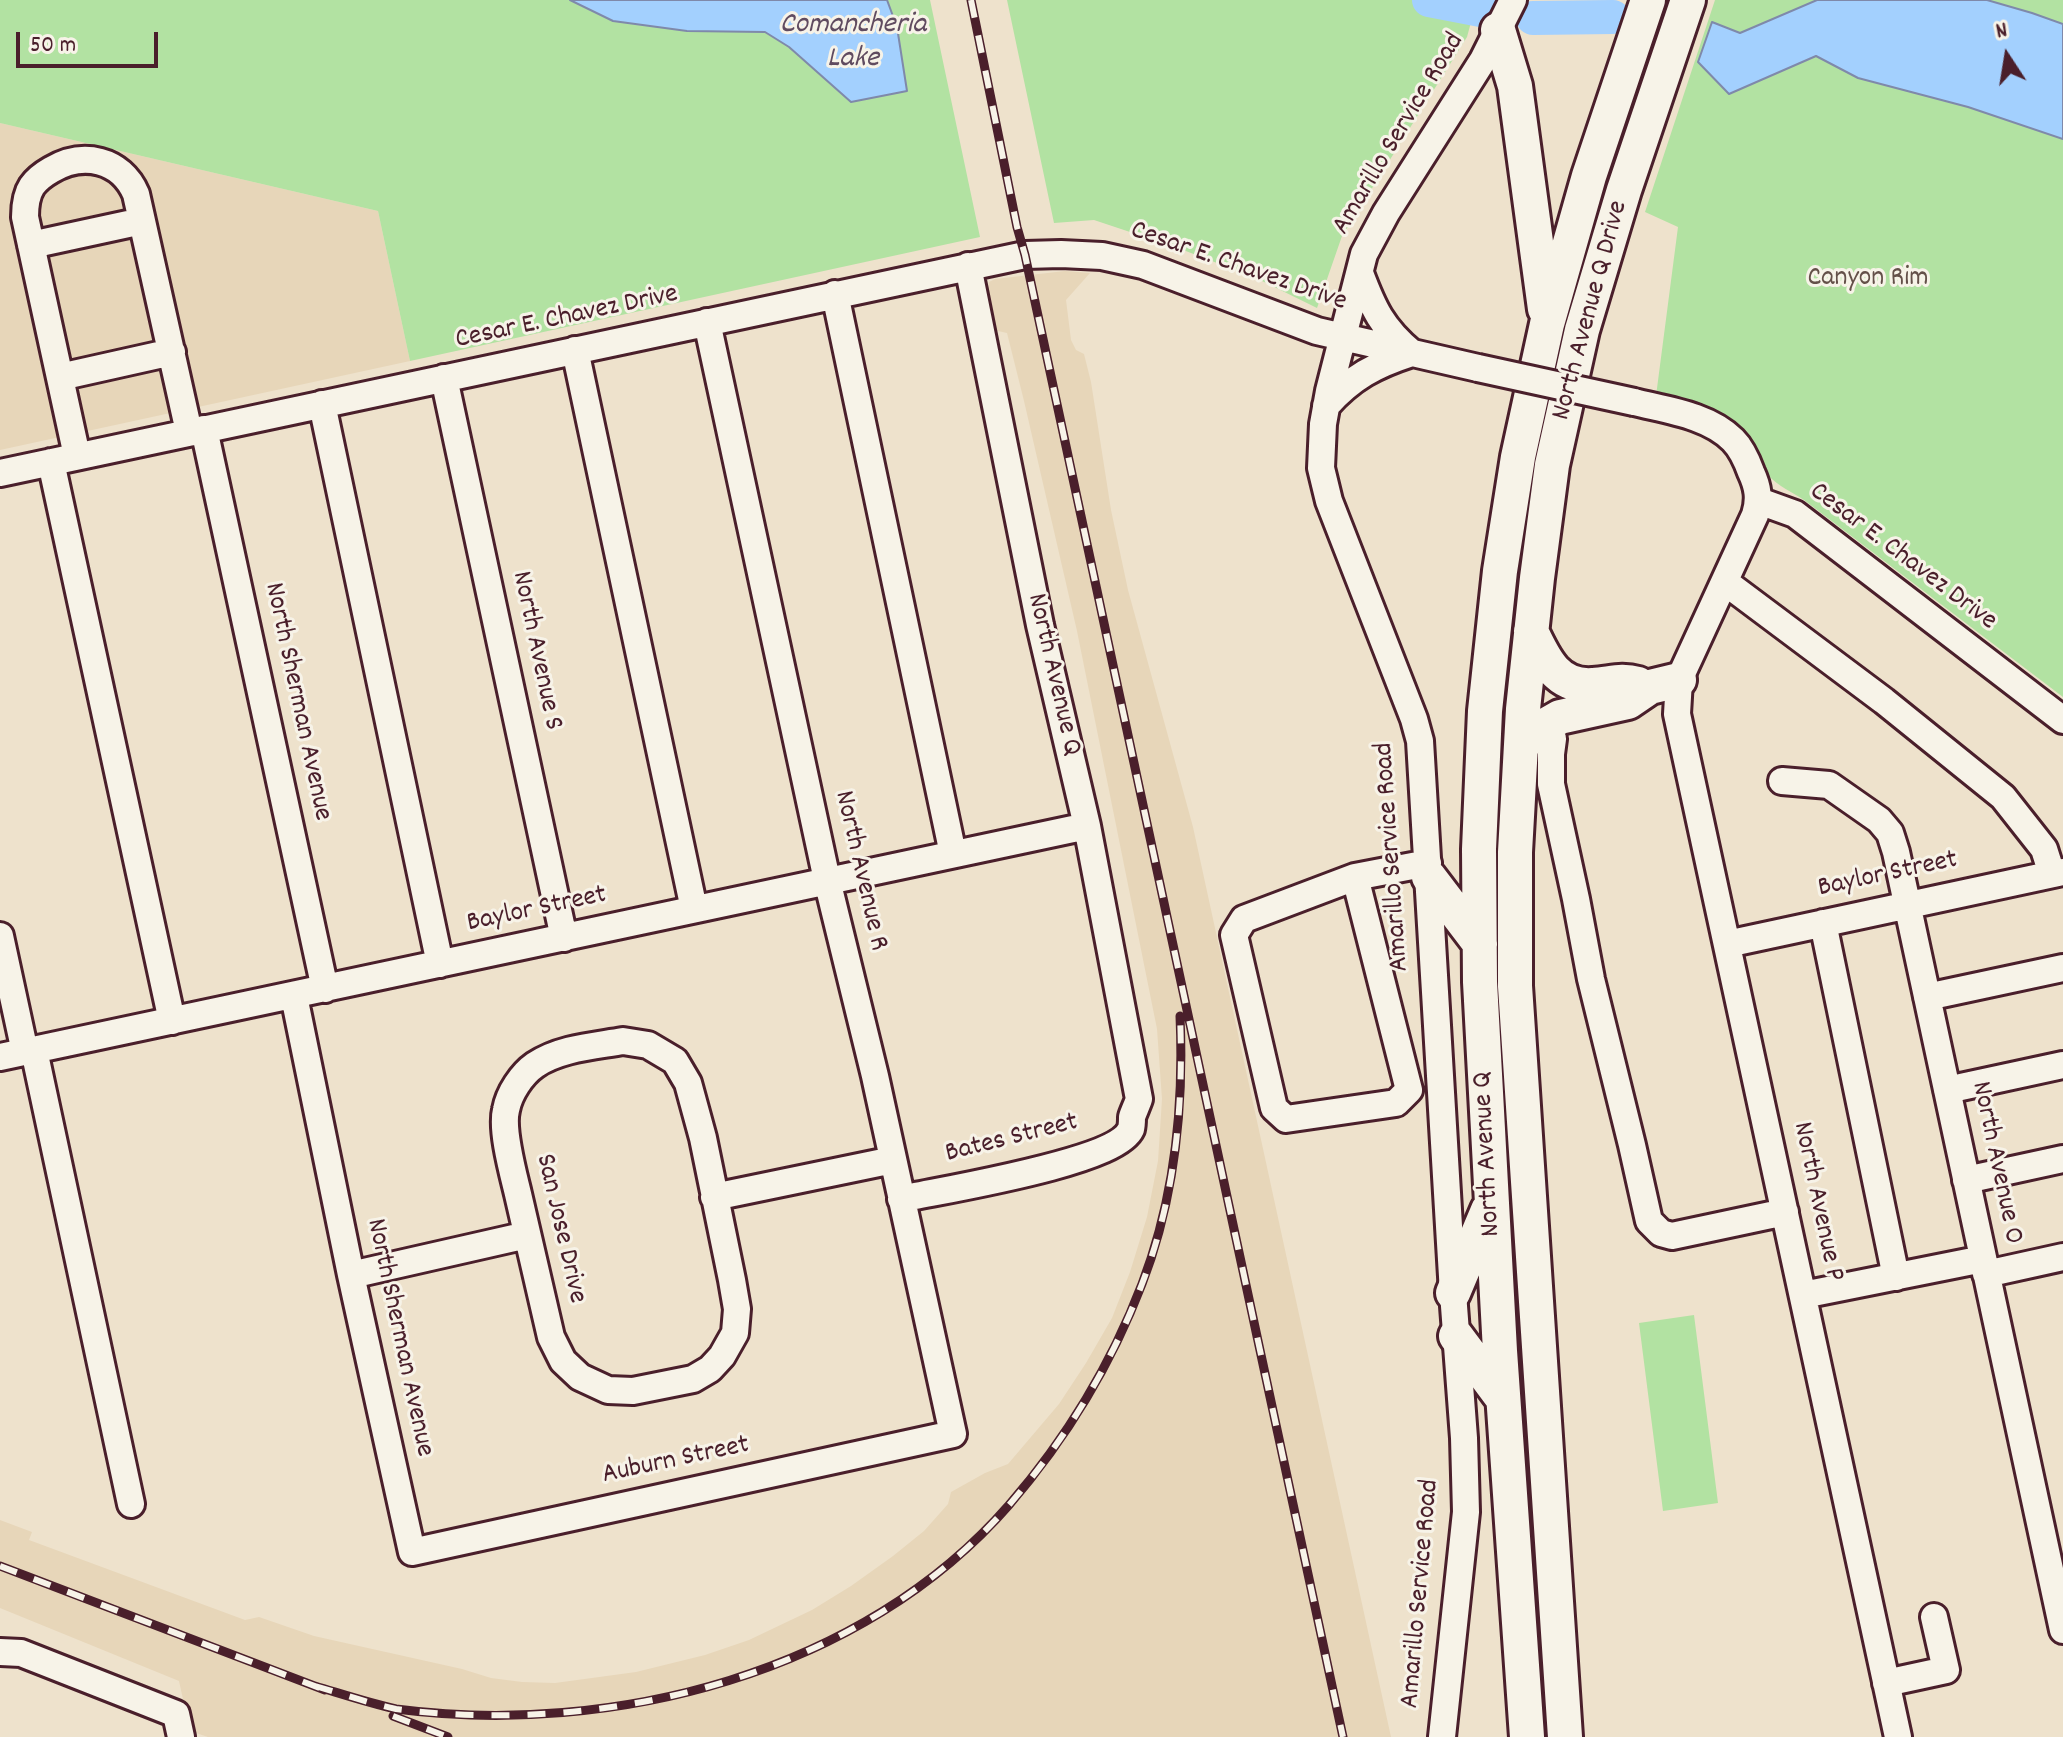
<!DOCTYPE html>
<style>
body{margin:0}
#map{position:relative;width:2063px;height:1737px;overflow:hidden;background:#eee2cc;font-family:Dekko,sans-serif}
canvas{display:block}
.north{position:absolute;left:1967px;top:16px;width:80px;height:80px;-webkit-text-stroke:6px #f7f3e8;paint-order:stroke;rotate:348deg;font-size:22px;font-weight:700;line-height:32px;text-align:center;color:#4a1f2b}
.north::after{content:'';display:block;margin:auto;width:28px;height:36px;background:#4a1f2b;clip-path:polygon(50% 0,100% 100%,50% 72%,0 100%)}
.scale{position:absolute;left:16px;top:32px;width:142px;height:36px;box-sizing:border-box;border:4px solid #4a1f2b;border-top:0;padding-left:10px;font-size:24px;line-height:28px;white-space:nowrap;color:#4a1f2b;-webkit-text-stroke:6px #f7f3e8;paint-order:stroke}
</style>
<div id="map">
<canvas width="2063" height="1737"></canvas>
<div class="north">N</div>
<div class="scale">50 m</div>
</div>
<script>
const g = document.querySelector('canvas').getContext('2d');
g.lineJoin = 'round';
function paint(path, color) { g.fillStyle = color; g.fill(path, 'evenodd'); }
function strokePath(path, color, width, dash) { g.strokeStyle = color; g.lineWidth = width; g.lineCap = dash ? 'butt' : 'round'; g.setLineDash(dash || []); g.stroke(path); }
function drawText(font, color, halo, rows, align = 'center') {
  g.font = font + ' Dekko,sans-serif'; g.lineWidth = 6; g.setLineDash([]); g.textBaseline = 'middle'; g.strokeStyle = halo; g.fillStyle = color; for (const [text, x, y, turn = 0] of rows) {
    g.save(); g.translate(x, y); g.rotate((+turn || 0) * Math.PI / 180); g.textAlign = isNaN(turn) ? turn : align; if (halo) g.strokeText(text, 0, 0); g.fillText(text, 0, 0); g.restore();
  }
}
paint(new Path2D(`
 M0,123L378,211L410,361L0,450Z
 M1065,271L1090,273L1066,300L1071,340L1076,350L1084,354L1091,382L1111,510L1128,590L1193,827L1391,1737H208L190,1731L179,1681L0,1608V1520L32,1532L29,1540L245,1620L259,1617L314,1636L462,1669L491,1678L522,1682L555,1683L636,1672L705,1655L749,1640L812,1610L851,1586L893,1556L924,1531L948,1504L951,1492L985,1473L1008,1464L1059,1404L1086,1363L1112,1318L1130,1272L1147,1217L1158,1161L1162,1099L1157,1029L1077,631L1024,401L1007,333L989,329L986,300L989,282L995,279Z`), '#e7d6b9');
paint(new Path2D(`
 M0,0H930L980,237L410,361L378,211L0,123Z
 M1007,0H1477L1467,37L1342,236L1317,308L1256,278L1178,248L1094,220L1054,223Z
 M1715,0H2063V697L1804,500C1792,492 1778,486 1768,475C1754,457 1747,432 1728,419C1708,406 1679,403 1656,396L1678,227L1645,212Z
 M1694,1315L1718,1503L1663,1511L1639,1323Z`), '#b2e2a2');
const water = new Path2D(`
 M570,0H887L897,27L907,91L851,102L789,47L765,32L687,31L613,21Z
 M1817,0H1987L2032,13L2063,24V139L1968,107L1858,78L1816,56L1729,94L1698,62L1712,22L1740,33Z`);
paint(water, '#a3d0fe');
strokePath(water, '#7f89aa', 2);
strokePath(new Path2D(`
 M1429,0L1486,11
 M1533,18L1613,17`), '#a3d0fe', 34);
const minor = new Path2D(`
 M31,245L142,221
 M1360,273C1373,308 1382,328 1412,353
 M835,294L953,854
 M575,350L694,909
 M60,377L172,352
 M444,378L564,938
 M1634,402C1666,410 1708,415 1733,440C1742,449 1747,461 1751,472C1758,487 1760,499 1755,515L1679,680L1677,714L1898,1737
 M322,404L440,964
 M1326,406C1352,377 1375,365 1412,353
 M204,429L325,989
 M77,456L25,217C25,206 26,195 32,186C37,179 44,174 51,170C83,151 121,159 136,194L189,432
 M51,462L172,1021
 M0,473L1025,255L1061,254L1102,256L1143,265L1317,331L1478,368
 M1759,501L1795,514L2063,720
 M1725,582L1884,701L2003,797L2044,849L2052,874
 M1553,739L1551,754V784L1576,899L1591,979L1632,1145L1649,1221L1661,1233L1672,1236L1785,1212
 M1782,781L1829,785L1879,820L1890,833L1896,852L2063,1630
 M1355,877L1409,1090L1396,1103L1286,1119L1274,1108L1234,935L1244,919L1355,877L1428,863
 M1823,923L1896,1277
 M0,936L25,1052
 M1727,944L2063,872
 M294,996L351,1275L412,1552L953,1434L875,1076L827,880L707,322
 M1927,997L2063,968
 M623,1041L648,1045L675,1061L688,1083L703,1138L732,1280L737,1309L735,1333L722,1356L710,1369L693,1379L633,1391L608,1390L580,1377L563,1361L551,1337C540,1289 529,1242 518,1194C513,1173 501,1130 506,1110C509,1093 522,1074 535,1065C560,1048 595,1046 623,1041Z
 M34,1050L131,1504
 M0,1057L1087,826
 M1947,1090L2063,1065
 M1966,1180L2063,1159
 M714,1197L893,1160
 M901,1199C941,1190 1116,1163 1131,1129C1132,1125 1132,1121 1132,1117C1134,1111 1137,1105 1139,1099L1087,826L1040,625L968,266
 M1986,1274L2063,1257
 M351,1275L527,1235
 M1803,1295L1983,1259
 M0,1652L21,1653L176,1714L181,1737
 M1886,1683L1946,1670L1934,1617
 M1442,1737L1466,1512L1464,1438L1453,1293L1420,741L1414,719L1329,501L1321,468L1323,424L1329,391L1364,254L1386,213L1483,60L1513,0`);
const major = new Path2D(`
 M1498,30L1515,86L1545,309
 M1531,631C1544,659 1557,688 1593,685C1611,684 1620,679 1638,684
 M1521,746L1539,729L1560,717L1628,702L1650,687L1679,680
 M1429,877L1480,944
 M1453,1293L1488,1210
 M1456,1336L1503,1399
 M1527,1737L1500,1351L1480,982L1479,849L1485,711L1500,571L1518,457L1547,324L1589,176L1648,0
 M1565,1737L1515,986V852L1523,709L1537,578L1552,465L1582,330L1624,190L1688,0`);
strokePath(minor, '#4a1f2b', 32);
strokePath(major, '#4a1f2b', 40);
strokePath(minor, '#f7f3e8', 26);
strokePath(major, '#f7f3e8', 34);
const rail = new Path2D(`
 M971,0L1017,227L1025,255L1343,1737
 M0,1566L325,1690
 M315,1686C342,1694 369,1703 396,1709C613,1737 863,1673 1009,1505C1066,1439 1111,1365 1142,1284C1175,1198 1184,1106 1180,1016
 M393,1716L448,1737`);
strokePath(rail, '#4a1f2b', 9);
strokePath(rail, '#f7f3e8', 6, [18]);
const minorBridge = new Path2D(`
 M1478,368L1634,402`);
strokePath(minorBridge, '#4a1f2b', 32, []);
strokePath(minorBridge, '#f7f3e8', 26);
drawText('28px', '#4a1f2b', '#f7f3e8', [
 ["Amarillo Service Road",1400,135,-59],
 ["Cesar E. Chavez Drive",1238,268,19],
 ["North Avenue Q Drive",1592,311,-75],
 ["Cesar E. Chavez Drive",567,319,-12],
 ["Cesar E. Chavez Drive",1902,558,37],
 ["North Avenue S",535,651,78],
 ["North Avenue Q",1052,675,77],
 ["North Sherman Avenue",296,702,78],
 ["Amarillo Service Road",1394,857,-94],
 ["North Avenue R",859,871,77],
 ["Baylor Street",1888,876,-12],
 ["Baylor Street",537,911,-12],
 ["Bates Street",1012,1140,-14],
 ["North Avenue Q",1489,1154,-93],
 ["North Avenue O",1995,1163,78],
 ["North Avenue P",1816,1202,78],
 ["San Jose Drive",559,1229,77],
 ["North Sherman Avenue",398,1338,78],
 ["Auburn Street",676,1462,-12],
 ["Amarillo Service Road",1422,1594,-85]
]);
drawText('28px', '#645049', '#f7f3e8', [
 ["Canyon Rim",1868,280]
]);
drawText('italic 30px', '#604b60', '#f7f3e8', [
 ["Comancheria",853,27],
 ["Lake",853,61]
]);
</script>
